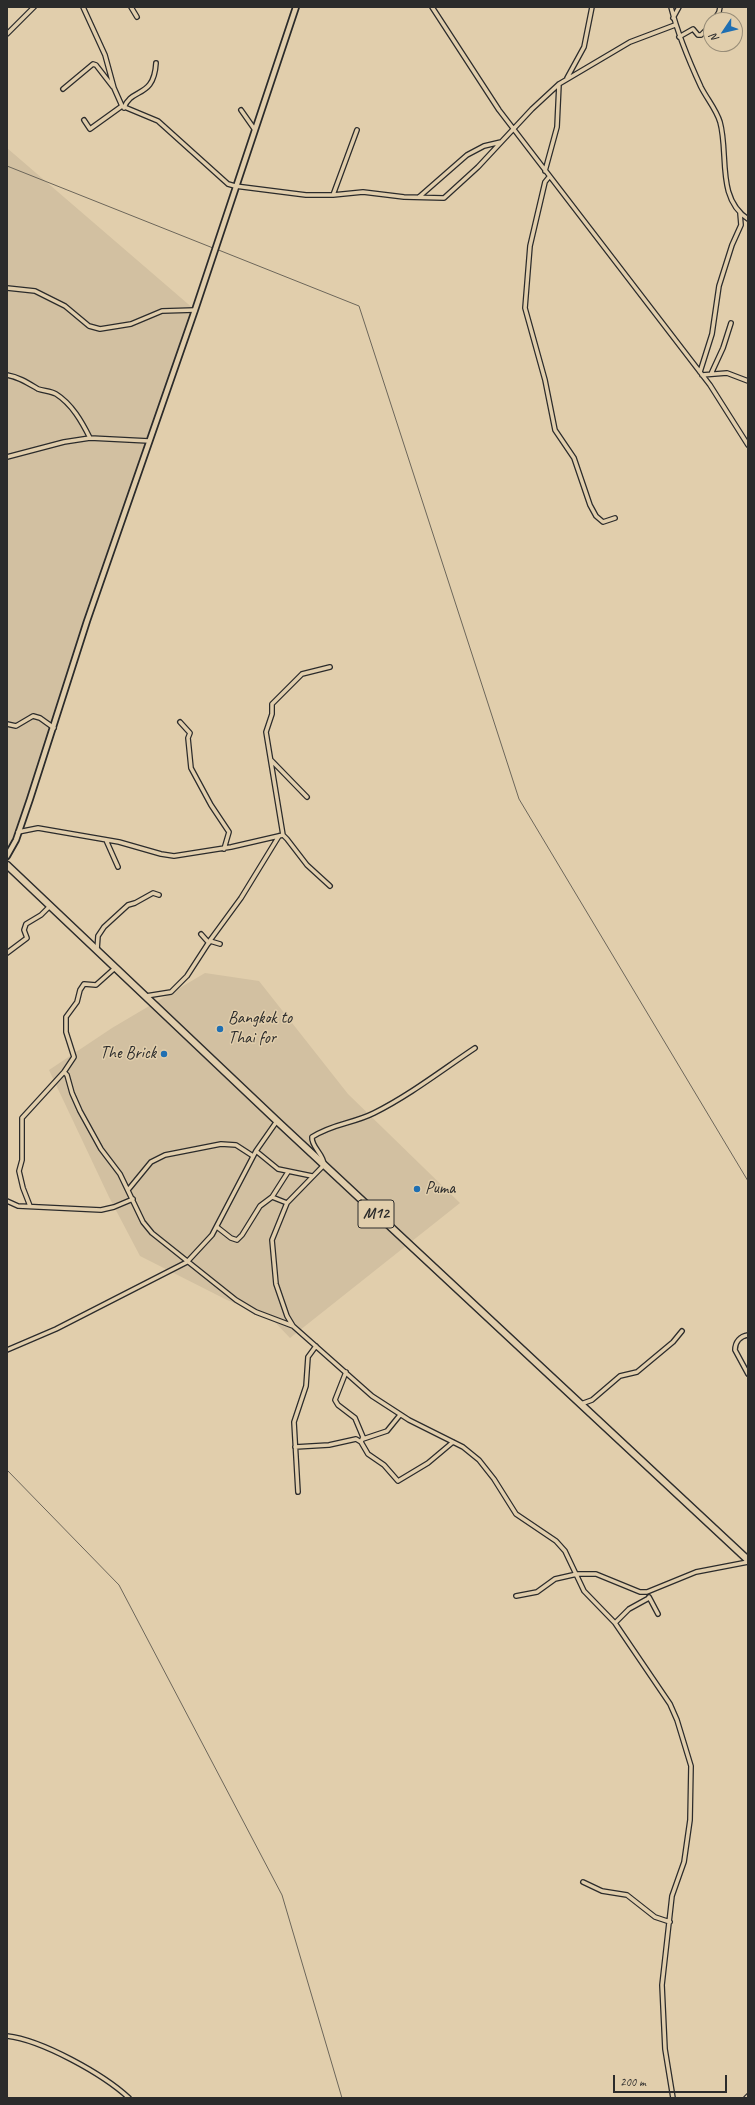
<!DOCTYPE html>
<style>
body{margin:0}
#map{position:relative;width:755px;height:2105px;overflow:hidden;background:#e1ceac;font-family:Caveat,sans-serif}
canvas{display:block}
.frame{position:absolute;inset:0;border:8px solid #2b2b2b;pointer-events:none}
.north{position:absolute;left:703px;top:12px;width:40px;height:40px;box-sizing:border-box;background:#e1ceac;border:1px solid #988d78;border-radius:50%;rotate:235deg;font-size:11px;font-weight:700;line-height:16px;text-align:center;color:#2b2b2b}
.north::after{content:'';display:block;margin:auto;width:14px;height:18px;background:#1f6fb2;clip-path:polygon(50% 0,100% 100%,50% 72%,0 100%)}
.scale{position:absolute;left:613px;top:2075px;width:114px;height:18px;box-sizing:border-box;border:2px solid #2b2b2b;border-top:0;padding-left:5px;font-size:12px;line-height:14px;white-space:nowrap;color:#2b2b2b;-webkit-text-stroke:3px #e1ceac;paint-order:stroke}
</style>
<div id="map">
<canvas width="755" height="2105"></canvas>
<div class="frame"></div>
<div class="north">N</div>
<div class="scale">200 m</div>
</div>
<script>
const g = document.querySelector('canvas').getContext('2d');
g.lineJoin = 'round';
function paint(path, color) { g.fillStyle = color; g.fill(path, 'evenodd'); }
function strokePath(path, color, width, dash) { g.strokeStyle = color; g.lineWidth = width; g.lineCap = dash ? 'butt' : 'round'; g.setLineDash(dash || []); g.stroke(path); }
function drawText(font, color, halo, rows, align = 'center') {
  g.font = font + ' Caveat,sans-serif'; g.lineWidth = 3; g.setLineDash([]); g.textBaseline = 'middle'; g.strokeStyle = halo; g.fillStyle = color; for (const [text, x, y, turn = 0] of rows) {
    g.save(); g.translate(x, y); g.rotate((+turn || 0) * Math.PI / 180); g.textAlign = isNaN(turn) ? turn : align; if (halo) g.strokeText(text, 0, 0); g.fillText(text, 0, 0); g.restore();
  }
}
paint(new Path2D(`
 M7,148L195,310L7,855Z
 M205,973L259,981L348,1094L460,1203L290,1338L271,1318L227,1300L140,1256L109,1197L49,1070L112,1028Z`), '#d2c0a1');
strokePath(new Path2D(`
 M7,166L213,248
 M216,249L359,306L519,799L748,1181
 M7,1470L119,1585L282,1895L342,2098`), '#6c665a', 1);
const minor = new Path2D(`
 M83,7L105,55L114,88L122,106L158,121L228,184L235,186L306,195H333L363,192L404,197L444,198L478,167L532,109L559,84L630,42L675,25
 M131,7L137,17
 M432,7L499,110L710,385L748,445
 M671,7C678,35 689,61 701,87C707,99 716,109 720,122C729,154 716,198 748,219
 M673,18L679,7
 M714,20L719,12L720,7
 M7,34L34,7
 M679,37L693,29L698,35H701L711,25
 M567,78L584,47L592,7
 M63,89L93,64L96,65L113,87
 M124,108C131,87 154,99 156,63
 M241,110L255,130
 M84,120L90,129L122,106
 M545,171L557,127L559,84
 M549,177L545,182L530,246L525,308L545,380L555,430L574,458L590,505L596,516L603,522L615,518
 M333,195L357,130
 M419,197L467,155L484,146L501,142
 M7,288L35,291L65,306L89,326L100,329L131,324L162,311L195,310
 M700,372L712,334L719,286L732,245L741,225L740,213
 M711,374L723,348L731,323
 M7,375C19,377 28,383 38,389C44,391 51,391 56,394C72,404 82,422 90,438
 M702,375L727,373L748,381
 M7,457L64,442L90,438L149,441
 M180,722L190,733L188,738L191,768L211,805L229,832L224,849
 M7,724L16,726L33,716L40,718L54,728
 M271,760L307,797
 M18,832L38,828L119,842L161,854L174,856L231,847L283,835L287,839L307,865L330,886
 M283,835L266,732L272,714V704L302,674L330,667
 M106,840L118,867
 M201,934L209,943
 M210,941L220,944
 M97,950L98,936L104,927L128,905L135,903L153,893L159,895
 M7,953L27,938L24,930L26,924L41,915L50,906
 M146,996L171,992L187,976L211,939L241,898L279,836
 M475,1048C442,1070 410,1095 374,1113C352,1124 334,1123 312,1137C311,1147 324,1154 324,1165L287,1203L272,1240L276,1284L287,1316L293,1326L372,1396L409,1420L463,1447L479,1460L494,1479L516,1514L556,1541L565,1551L584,1591L615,1623L670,1704L677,1720L691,1766L690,1820L684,1862L672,1896L662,1985L665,2049L673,2098
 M64,1072L67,1075L72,1093L80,1111L101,1149L120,1174L143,1222L152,1233L236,1300L256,1312L293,1326
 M256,1151L278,1169L312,1176
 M128,1190L151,1162L165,1155L221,1144L236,1145L253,1156
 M272,1197L288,1172
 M7,1201L18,1206L101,1210L114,1207L133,1199
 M30,1206L23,1188L19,1171L22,1160V1118L64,1072L74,1057L66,1032V1017L77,1002L80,990L84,984L96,985L115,968
 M217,1227L231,1238L237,1240L242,1235L260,1206L272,1197L287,1203
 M748,1335C740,1336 735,1342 735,1350L748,1374
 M7,1350L56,1329L187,1262L212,1235L256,1151L277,1121
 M346,1372L335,1400L338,1405L355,1418L363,1437L361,1442
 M581,1404L592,1400L620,1376L637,1372L673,1342L682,1331
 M363,1439L387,1431L400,1415
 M295,1447L329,1445L356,1439L361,1442L368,1454L384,1465L398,1481L428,1463L453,1442
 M298,1492L294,1422L306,1386L308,1357L316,1346
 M516,1596L537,1592L555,1579L577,1574H596L640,1592H647L696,1572L748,1562
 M649,1597L658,1614
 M615,1623L629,1609L649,1598
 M583,1882L602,1891L627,1895L655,1917L670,1922
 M7,2036C42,2040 103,2074 129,2098
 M746,2098L748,2096`);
const tertiary = new Path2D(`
 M7,856L16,840L30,799L87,621L195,310L296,7`);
const trunk = new Path2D(`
 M7,865L277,1121L748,1560`);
strokePath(minor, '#2b2b2b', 6);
strokePath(tertiary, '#2b2b2b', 8);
strokePath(trunk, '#2b2b2b', 9);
strokePath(minor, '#e1ceac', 3.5);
strokePath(tertiary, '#e1ceac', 4.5);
strokePath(trunk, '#e1ceac', 6);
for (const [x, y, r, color] of [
 [220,1029,4,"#1f6fb2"],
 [164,1054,4,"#1f6fb2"],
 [417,1189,4,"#1f6fb2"]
]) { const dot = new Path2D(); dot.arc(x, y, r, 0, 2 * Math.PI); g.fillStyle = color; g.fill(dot); strokePath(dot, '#e1ceac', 1.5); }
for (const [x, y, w] of [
 [376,1214,36]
]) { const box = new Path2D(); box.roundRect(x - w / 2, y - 14, w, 28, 3); g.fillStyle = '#e1ceac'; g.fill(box); strokePath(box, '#2b2b2b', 1); }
drawText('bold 16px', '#2b2b2b', null, [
 ["M12",376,1214]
]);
drawText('17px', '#2b2b2b', '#e1ceac', [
 ["Bangkok to",228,1019],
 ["Thai for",228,1039],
 ["The Brick",156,1054,"right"],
 ["Puma",425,1189]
], 'left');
</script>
